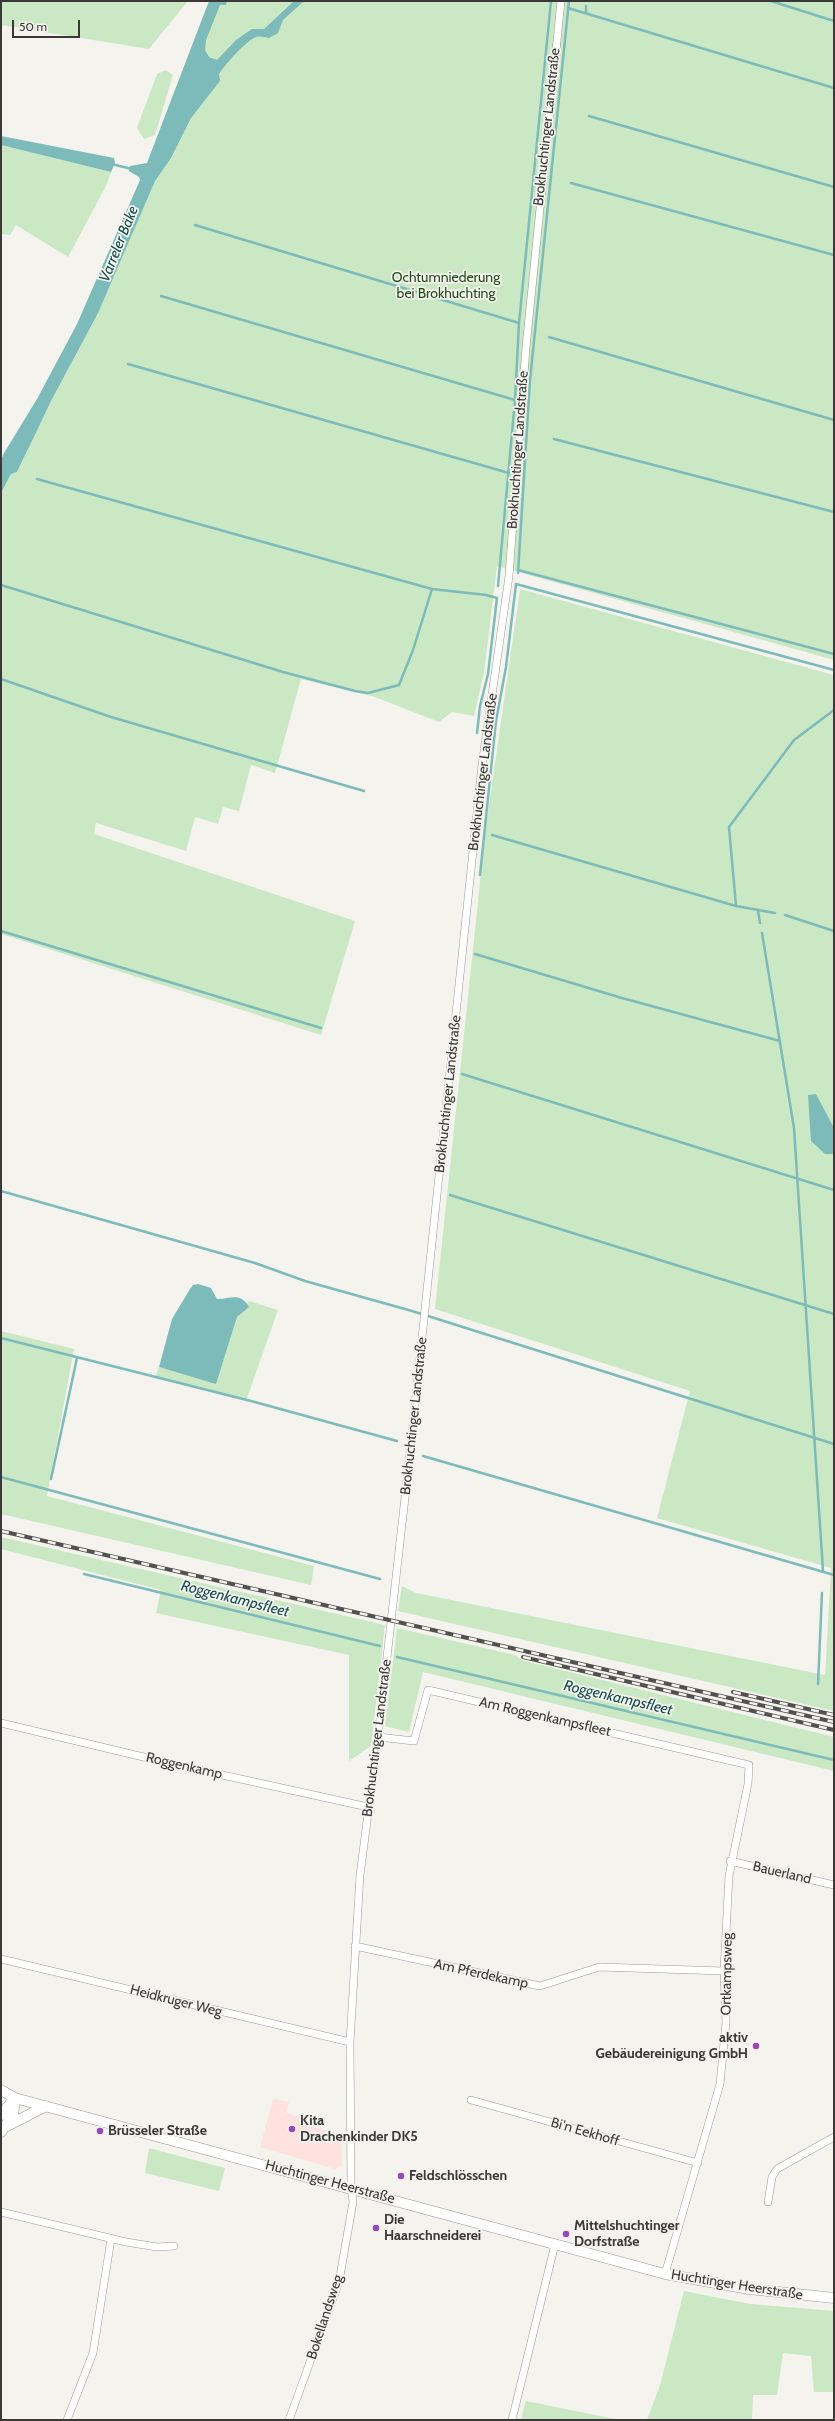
<!DOCTYPE html>
<meta charset="utf-8">
<style>
body{margin:0}
#map{position:relative;width:835px;height:2421px;overflow:hidden;background:#f4f3ee;font-family:Cabin,sans-serif}
canvas{display:block}
.frame{position:absolute;inset:0;border:2px solid #3a3938;pointer-events:none}
.scale{position:absolute;left:12px;top:20px;width:68px;height:18px;box-sizing:border-box;border:2px solid #3a3938;border-top:0;padding-left:5px;font-size:12px;line-height:14px;white-space:nowrap;color:#3a3938;-webkit-text-stroke:3px #f4f3ee;paint-order:stroke}
</style>
<div id="map">
<canvas width="835" height="2421"></canvas>
<div class="frame"></div>
<div class="scale">50 m</div>
</div>
<script>
const g = document.querySelector('canvas').getContext('2d');
g.lineJoin = 'round';
function paint(path, color) { g.fillStyle = color; g.fill(path, 'evenodd'); }
function strokePath(path, color, width, dash) { g.strokeStyle = color; g.lineWidth = width; g.lineCap = dash ? 'butt' : 'round'; g.setLineDash(dash || []); g.stroke(path); }
function drawText(font, color, halo, rows, align = 'center') {
  g.font = font + ' Cabin,sans-serif'; g.lineWidth = 3.5; g.setLineDash([]); g.textBaseline = 'middle'; g.strokeStyle = halo; g.fillStyle = color; for (const [text, x, y, turn = 0] of rows) {
    g.save(); g.translate(x, y); g.rotate((+turn || 0) * Math.PI / 180); g.textAlign = isNaN(turn) ? turn : align; if (halo) g.strokeText(text, 0, 0); g.fillText(text, 0, 0); g.restore();
  }
}
paint(new Path2D(`
 M273,2099L289,2102L286,2113L301,2117L300,2124L341,2134L342,2165L335,2169L260,2147Z`), '#fde2de');
paint(new Path2D(`
 M1,1H188L149,49L1,25Z
 M214,1H834V660L497,566L484,673L474,716L452,712L439,722L375,697L301,679L275,773L251,765L239,811L223,807L218,824L195,817L186,851L96,823L94,834L355,921L321,1035L1,934V493L11,474L17,472L23,460L190,80Z
 M166,70L173,75L155,135L144,139L137,128L157,74Z
 M1,145L111,172L106,186L68,257L16,225L10,235L1,234Z
 M520,589L834,675V1711L398,1611L402,1586L416,1593L825,1675L831,1568L657,1518L690,1391L435,1309L486,826Z
 M249,1301L278,1310L246,1401L155,1378L159,1367L216,1383L237,1317L249,1307L247,1303Z
 M1,1331L74,1349L47,1496L314,1566L311,1585L1,1514Z
 M1,1537L385,1625L371,1746L349,1761V1655L156,1613L161,1590L1,1549Z
 M397,1628L515,1655L521,1660L834,1737V1771L423,1672L409,1732L385,1726Z
 M149,2148L225,2168L219,2191L145,2173Z
 M684,2291L750,2304L834,2311V2392H814L811,2356L783,2353L777,2395H753L752,2420H647L660,2385Z
 M526,2400V2401L620,2420H521Z`), '#cbe8c4');
paint(new Path2D(`
 M209,1H227L226,5H220L206,40L205,50L209,57L217,60L236,40L252,29H264L294,1H304L283,20L278,33L269,38C264,37 259,35 254,38C244,43 225,65 219,74L220,81L191,118L171,158L155,181L98,313L52,399L17,472L11,474L1,493V460L4,453L37,399L77,324L140,180L139,177L129,171L130,166L147,163Z
 M1,136L114,158L115,163L111,172L1,145Z
 M816,1094L834,1128V1154H825L811,1141L808,1095Z
 M198,1284L211,1288L217,1299C229,1300 240,1291 249,1307L237,1317L216,1384L159,1367L172,1319L190,1289L193,1285Z`), '#7dbaba');
strokePath(new Path2D(`
 M771,1L834,21
 M568,8L834,88
 M586,13V6
 M589,116L834,187
 M111,164L132,169
 M571,183L834,255
 M195,225L519,323
 M161,296L515,400
 M549,337L834,420
 M128,364L509,473
 M554,439L834,512
 M37,479L432,589L486,595L497,598
 M518,570L834,654
 M518,573L530,380L569,1
 M516,584L834,670
 M1,585L283,672L355,691L368,693L399,685L413,650L432,589
 M498,586L515,400L519,323L551,1
 M1,679L111,717L364,791
 M477,733L480,706L488,674L497,598
 M492,835L736,906L775,913
 M480,875L496,721L506,667L516,584
 M736,906L729,827L794,740L834,710
 M758,911L760,923
 M785,915L834,931
 M1,931L321,1028
 M762,933L794,1128L823,1571
 M475,954L622,998L780,1041
 M462,1074L834,1190
 M1,1191L255,1263L305,1281L412,1311L834,1444
 M450,1195L834,1314
 M1,1338L251,1401L397,1441
 M423,1456L834,1575
 M1,1477L380,1579
 M51,1479L77,1358
 M84,1574L380,1646
 M397,1657L834,1760
 M818,1684L822,1593`), '#7dbaba', 2.5);
const minor = new Path2D(`
 M1,1723L177,1765L368,1807
 M378,1737L414,1741L428,1690L749,1765L748,1784L729,1876L724,1971L726,2022L720,2084L665,2274
 M730,1861L834,1885
 M355,1946L540,1986L599,1967L724,1971
 M1,1959L350,2042
 M471,2100L698,2163
 M768,2202L772,2177L777,2169L834,2137
 M1,2212L126,2242L157,2247L174,2246
 M67,2420L93,2353L111,2239
 M289,2420L339,2282L353,2202L351,2187L350,2042L360,1875L378,1737L409,1462L482,765L509,576L526,347L561,1
 M512,2420L555,2244`);
const secondary = new Path2D(`
 M1,2090L15,2098L665,2274L749,2289L834,2298
 M1,2115L15,2098
 M7,2126L46,2106
 M1,2132L13,2115L15,2098`);
strokePath(minor, '#9b9996', 8);
strokePath(secondary, '#9b9996', 11);
strokePath(minor, '#fff', 7);
strokePath(secondary, '#fff', 10);
const rail = new Path2D(`
 M1,1531L834,1722
 M523,1657L834,1730
 M733,1692L834,1715`);
strokePath(rail, '#52514f', 4);
strokePath(rail, '#f4f3ee', 2.5, [8]);
for (const [x, y, r, color] of [
 [756,2046,4,"#9749ba"],
 [292,2129,4,"#9749ba"],
 [100,2131,4,"#9749ba"],
 [401,2176,4,"#9749ba"],
 [376,2228,4,"#9749ba"],
 [566,2234,4,"#9749ba"]
]) { const dot = new Path2D(); dot.arc(x, y, r, 0, 2 * Math.PI); g.fillStyle = color; g.fill(dot); strokePath(dot, '#f4f3ee', 1.5); }
drawText('14px', '#3a3938', '#f4f3ee', [
 ["Brokhuchtinger Landstraße",547,127,-84],
 ["Brokhuchtinger Landstraße",518,450,-86],
 ["Brokhuchtinger Landstraße",483,772,-83],
 ["Brokhuchtinger Landstraße",448,1094,-84],
 ["Brokhuchtinger Landstraße",414,1416,-84],
 ["Am Roggenkampsfleet",545,1717,13],
 ["Brokhuchtinger Landstraße",377,1738,-83],
 ["Roggenkamp",184,1766,13],
 ["Bauerland",782,1873,13],
 ["Am Pferdekamp",481,1974,12],
 ["Ortkampsweg",727,1974,-89],
 ["Heidkruger Weg",176,2001,14],
 ["Bi'n Eekhoff",585,2132,16],
 ["Huchtinger Heerstraße",330,2182,15],
 ["Huchtinger Heerstraße",737,2285,9],
 ["Bokellandsweg",325,2317,-72]
]);
drawText('14px', '#234b16', '#f4f3ee', [
 ["Ochtumniederung",446,278],
 ["bei Brokhuchting",446,294]
]);
drawText('bold 14px', '#3a3938', '#f4f3ee', [
 ["aktiv",748,2038,"right"],
 ["Gebäudereinigung GmbH",748,2054,"right"],
 ["Kita",300,2121],
 ["Drachenkinder DK5",300,2137],
 ["Brüsseler Straße",108,2131],
 ["Feldschlösschen",409,2176],
 ["Die",384,2220],
 ["Haarschneiderei",384,2236],
 ["Mittelshuchtinger",574,2226],
 ["Dorfstraße",574,2242]
], 'left');
drawText('italic 15px', '#154d4d', '#f4f3ee', [
 ["Varreler Bäke",119,244,-68],
 ["Roggenkampsfleet",235,1599,14],
 ["Roggenkampsfleet",618,1698,13]
]);
</script>
